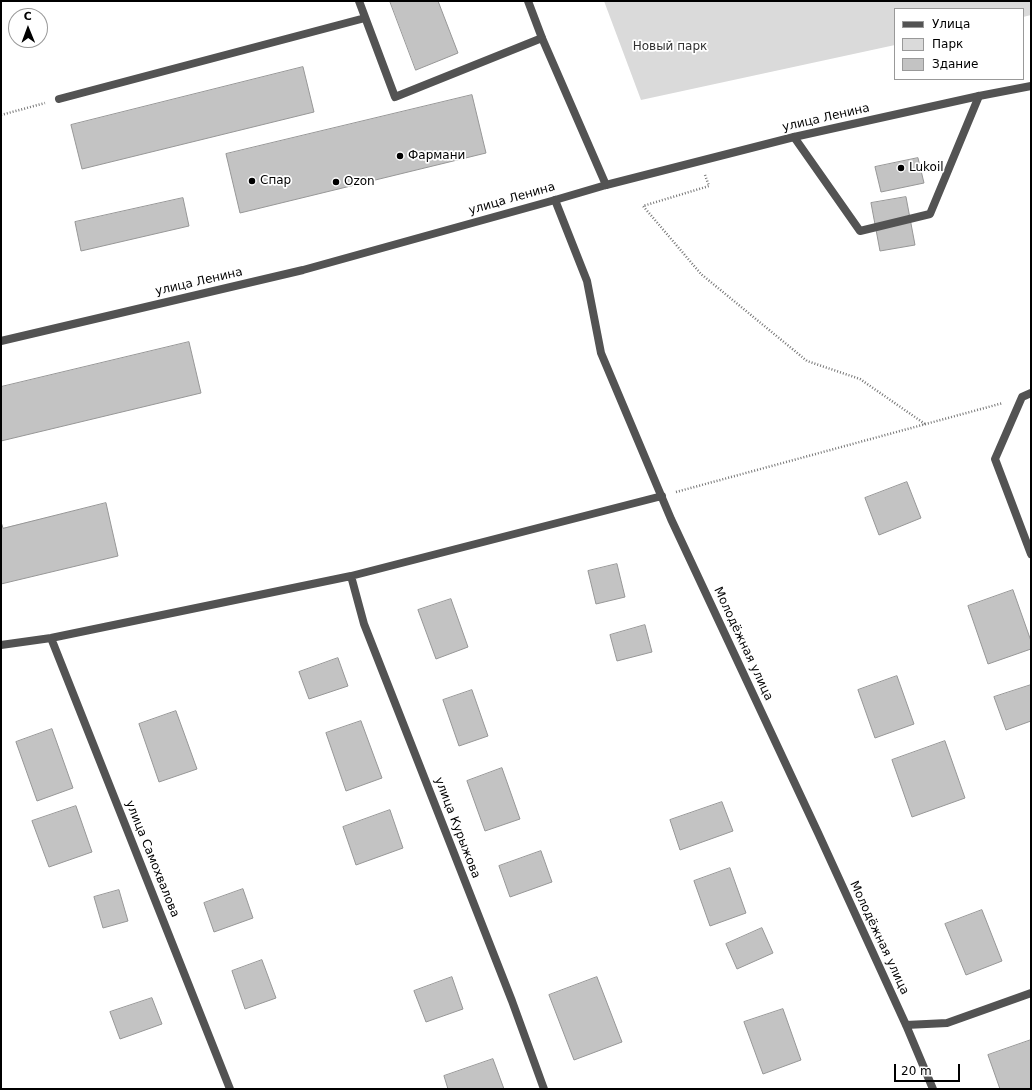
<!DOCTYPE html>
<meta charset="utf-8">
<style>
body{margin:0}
#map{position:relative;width:1032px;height:1090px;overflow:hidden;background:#fff;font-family:"DejaVu Sans",sans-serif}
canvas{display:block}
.frame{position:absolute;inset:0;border:2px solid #000;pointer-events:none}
.legend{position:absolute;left:894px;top:8px;width:130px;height:72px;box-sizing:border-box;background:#fff;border:1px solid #999;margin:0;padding:5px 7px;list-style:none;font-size:12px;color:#000}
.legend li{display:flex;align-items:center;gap:8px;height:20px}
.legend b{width:20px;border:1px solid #999}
.north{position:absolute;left:8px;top:8px;width:40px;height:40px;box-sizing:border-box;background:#fff;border:1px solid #999;border-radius:50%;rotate:359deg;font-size:11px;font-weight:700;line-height:16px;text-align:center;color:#000}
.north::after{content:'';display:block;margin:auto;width:14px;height:18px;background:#000;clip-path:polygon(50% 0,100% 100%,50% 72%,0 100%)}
.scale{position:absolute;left:894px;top:1064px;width:66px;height:18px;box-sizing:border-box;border:2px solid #000;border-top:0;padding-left:5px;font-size:12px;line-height:14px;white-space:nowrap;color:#000;-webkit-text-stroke:3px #fff;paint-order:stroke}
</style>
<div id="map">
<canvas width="1032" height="1090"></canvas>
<div class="frame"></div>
<ul class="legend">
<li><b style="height:5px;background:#535353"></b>Улица</li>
<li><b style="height:11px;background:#dadada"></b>Парк</li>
<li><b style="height:11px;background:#c3c3c3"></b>Здание</li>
</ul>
<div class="north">С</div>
<div class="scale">20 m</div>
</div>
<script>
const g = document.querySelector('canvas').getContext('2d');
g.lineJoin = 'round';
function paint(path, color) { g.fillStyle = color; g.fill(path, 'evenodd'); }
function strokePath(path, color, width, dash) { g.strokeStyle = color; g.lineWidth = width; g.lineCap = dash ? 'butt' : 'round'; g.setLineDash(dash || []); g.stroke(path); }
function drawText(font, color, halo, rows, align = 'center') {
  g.font = font + ' "DejaVu Sans",sans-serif'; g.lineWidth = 3.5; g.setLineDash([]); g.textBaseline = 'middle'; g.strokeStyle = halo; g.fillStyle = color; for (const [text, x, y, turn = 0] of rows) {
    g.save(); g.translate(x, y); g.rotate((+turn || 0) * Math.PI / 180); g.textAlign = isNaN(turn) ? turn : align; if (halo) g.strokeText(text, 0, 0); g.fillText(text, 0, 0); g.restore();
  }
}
paint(new Path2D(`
 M604,1H1031V15L1023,17V9H895V45L641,100Z`), '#dadada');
const building = new Path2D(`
 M390,1H438L458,53L416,70Z
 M303,67L314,112L82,169L71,125Z
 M472,95L486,153L240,213L226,154Z
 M918,158L924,183L881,192L875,167Z
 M906,197L915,245L880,251L871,203Z
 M183,198L189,226L81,251L75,222Z
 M189,342L201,393L1,441V387Z
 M907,482L921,518L879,535L865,498Z
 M106,503L118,556L1,584V522L3,528Z
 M617,564L625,597L596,604L588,571Z
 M1013,590L1031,641V649L988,664L968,606Z
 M451,599L468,647L436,659L418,610Z
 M645,625L652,652L617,661L610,635Z
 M338,658L348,686L309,699L299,672Z
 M897,676L914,724L875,738L858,690Z
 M1031,685V721L1006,730L994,697Z
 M472,690L488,736L459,746L443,700Z
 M176,711L197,769L159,782L139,724Z
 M361,721L382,778L346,791L326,733Z
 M52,729L73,788L37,801L16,742Z
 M945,741L965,798L912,817L892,760Z
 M502,768L520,819L485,831L467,781Z
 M722,802L733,831L680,850L670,820Z
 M76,806L92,852L49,867L32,821Z
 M390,810L403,848L356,865L343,827Z
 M541,851L552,882L510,897L499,866Z
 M730,868L746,913L710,926L694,881Z
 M243,889L253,918L214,932L204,903Z
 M119,890L128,921L103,928L94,897Z
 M982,910L1002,961L966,975L945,924Z
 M762,928L773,953L737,969L726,944Z
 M262,960L276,998L245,1009L232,971Z
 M452,977L463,1009L426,1022L414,991Z
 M597,977L622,1042L574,1060L549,995Z
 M152,998L162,1024L120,1039L110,1012Z
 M783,1009L801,1060L763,1074L744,1022Z
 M1031,1040V1089H1000L988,1055Z
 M493,1059L504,1089H448L444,1076Z`);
paint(building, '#c3c3c3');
strokePath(building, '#979797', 1);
strokePath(new Path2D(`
 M1,115L45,103
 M705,175L709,186L643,206L701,274L807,361L860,379L925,424
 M676,492L1003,403`), '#757575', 2.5, [1, 2]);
strokePath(new Path2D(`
 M359,1L395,97L542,38
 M59,99L365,18
 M794,137L860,231L930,214L979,96`), '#535353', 8);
strokePath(new Path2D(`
 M528,1L542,38L606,185
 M555,200L587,281L601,353L671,519L819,835L906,1025L933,1089
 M1031,393L1022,397L995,459L1031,554
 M351,576L364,624L512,1001L544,1089
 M51,638L230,1089
 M1,645L51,638L351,576L662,496
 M906,1025L947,1023L1031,993`), '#535353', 8);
strokePath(new Path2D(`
 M1,341L303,270L555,200L606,185L794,137L979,96L1031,86`), '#535353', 8);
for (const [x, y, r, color] of [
 [400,156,4,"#000"],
 [901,168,4,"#000"],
 [252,181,4,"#000"],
 [336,182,4,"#000"]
]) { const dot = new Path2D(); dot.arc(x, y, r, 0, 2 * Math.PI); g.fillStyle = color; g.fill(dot); strokePath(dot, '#fff', 1.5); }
drawText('12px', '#313131', '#fff', [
 ["Новый парк",670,47]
]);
drawText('12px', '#000', '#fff', [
 ["улица Ленина",826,118,-13],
 ["улица Ленина",512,199,-16],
 ["улица Ленина",199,282,-13],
 ["Молодёжная улица",743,644,65],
 ["улица Курыжова",457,828,69],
 ["улица Самохвалова",152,859,68],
 ["Молодёжная улица",879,938,65]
]);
drawText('12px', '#000', '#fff', [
 ["Фармани",408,156],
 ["Lukoil",909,168],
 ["Спар",260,181],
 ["Ozon",344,182]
], 'left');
</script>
